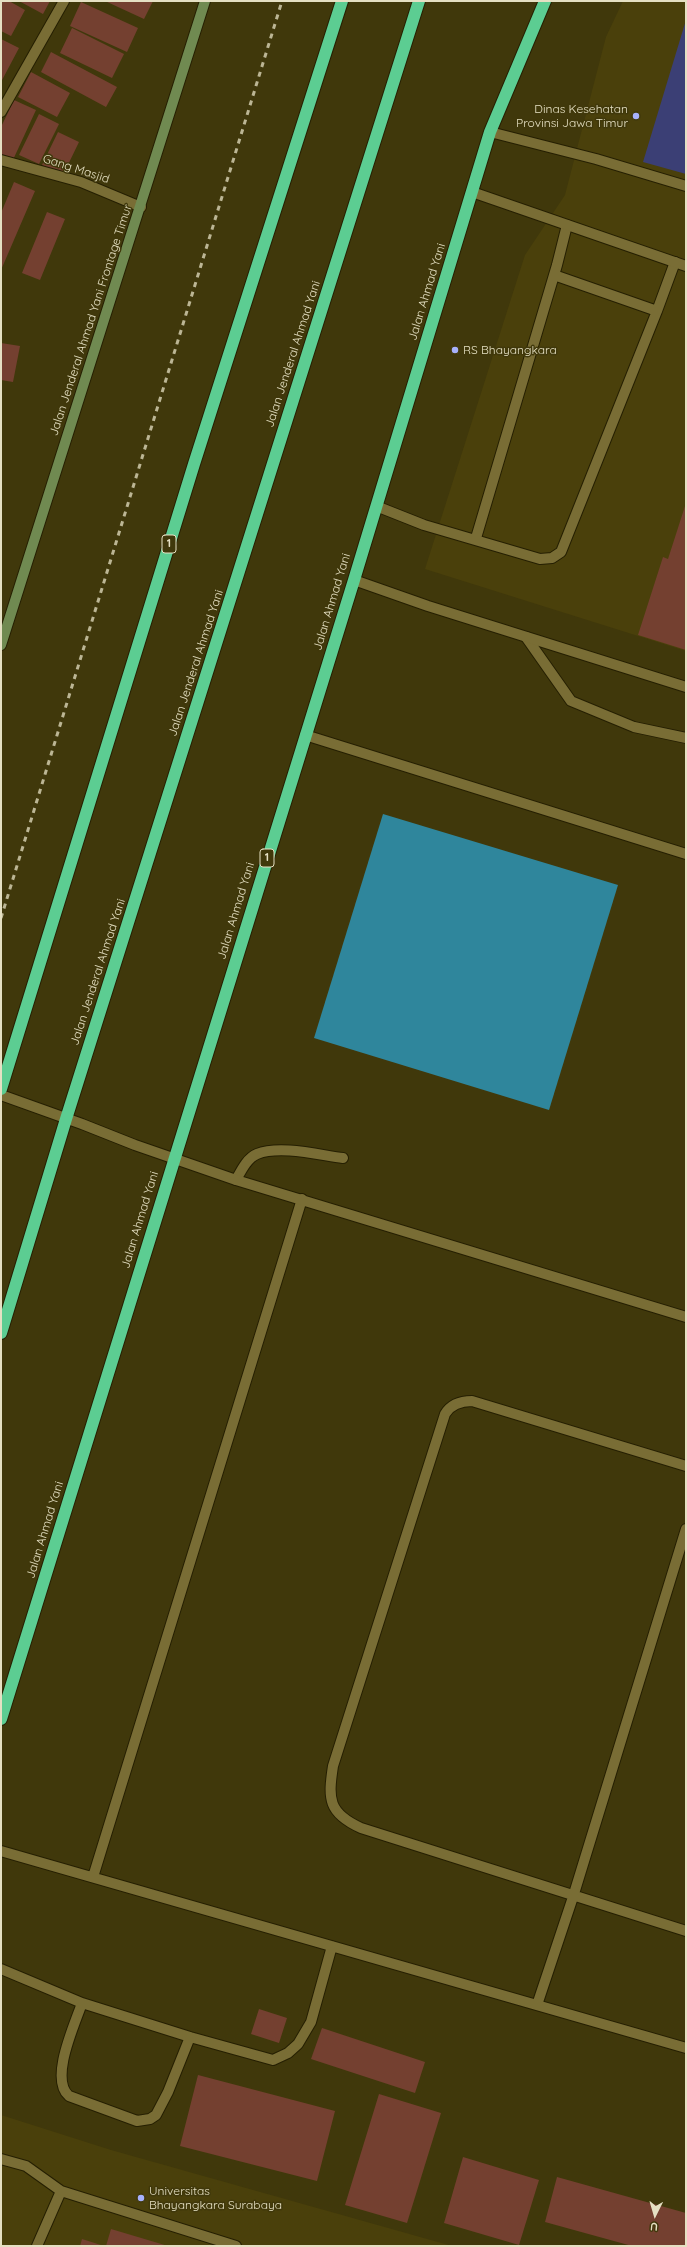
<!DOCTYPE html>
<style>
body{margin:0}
#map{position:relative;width:687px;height:2247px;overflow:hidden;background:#40380b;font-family:Quicksand,sans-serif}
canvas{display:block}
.frame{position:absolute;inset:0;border:2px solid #e5e0c3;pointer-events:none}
.north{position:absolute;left:635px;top:2195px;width:40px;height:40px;-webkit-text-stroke:3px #40380b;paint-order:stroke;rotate:185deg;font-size:11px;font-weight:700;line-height:16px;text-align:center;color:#e5e0c3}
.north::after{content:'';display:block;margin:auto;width:14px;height:18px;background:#e5e0c3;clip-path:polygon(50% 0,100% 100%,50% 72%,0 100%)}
</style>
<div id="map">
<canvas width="687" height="2247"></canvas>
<div class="frame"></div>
<div class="north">U</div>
</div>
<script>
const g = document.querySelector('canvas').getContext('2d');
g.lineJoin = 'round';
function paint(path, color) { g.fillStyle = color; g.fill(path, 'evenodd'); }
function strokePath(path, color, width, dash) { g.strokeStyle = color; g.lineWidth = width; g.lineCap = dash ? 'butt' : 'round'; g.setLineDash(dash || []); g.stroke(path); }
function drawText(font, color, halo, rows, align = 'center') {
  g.font = font + ' Quicksand,sans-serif'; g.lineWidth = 3; g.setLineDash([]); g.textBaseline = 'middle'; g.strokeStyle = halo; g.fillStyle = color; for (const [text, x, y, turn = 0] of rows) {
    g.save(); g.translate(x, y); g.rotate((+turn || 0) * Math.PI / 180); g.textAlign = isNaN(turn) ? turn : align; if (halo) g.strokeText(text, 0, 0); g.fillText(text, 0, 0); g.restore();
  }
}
paint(new Path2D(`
 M623,1H686V651L425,569L525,255L565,195L606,37Z
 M1,2115L111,2150L452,2246H1Z`), '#4a400b');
paint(new Path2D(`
 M686,20V174L643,162Z`), '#3b3f75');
paint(new Path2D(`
 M383,814L618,885L549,1110L314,1038Z`), '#2f869c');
paint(new Path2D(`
 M1,1H9L25,10L11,36L1,31Z
 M19,1H50L43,14Z
 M105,1H153L144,19Z
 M81,2L138,28L127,52L70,26Z
 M72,28L124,54L112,78L60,53Z
 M1,39L19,48L1,82Z
 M51,52L117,87L106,107L41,72Z
 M31,72L70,93L57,117L18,97Z
 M14,100L36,110L12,162L1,157V127Z
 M39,114L59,124L39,164L19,155Z
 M58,132L79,142L63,175L42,165Z
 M14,182L35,191L1,270V213Z
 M47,212L65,219L40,280L22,273Z
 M1,343L20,346L13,382L1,380Z
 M686,503V650L638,635L663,557L668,559Z
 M259,2009L287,2018L279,2043L251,2034Z
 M322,2028L425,2062L415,2093L311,2059Z
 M198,2075L335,2111L317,2181L180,2146Z
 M379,2094L441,2113L407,2223L345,2205Z
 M463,2157L539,2180L519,2245L444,2223Z
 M557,2177L686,2213V2246H632L545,2222Z
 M111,2229L168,2246H106Z
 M82,2239L104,2246H80Z`), '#744030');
const lane = new Path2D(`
 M554,275L657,311
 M376,506L424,525L540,559L552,558L561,552L657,311L675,262
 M476,538L557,265L567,225
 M526,637L571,701L634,727L686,738
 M305,735L686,854
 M236,1180C241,1171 247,1158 257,1154C280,1145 319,1155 343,1158
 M686,1466L472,1401C461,1401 451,1404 445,1414L333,1766C328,1799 328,1813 361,1828L686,1931
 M1,1851L686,2048
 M93,1877L302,1199
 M1,1969L82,2003L190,2037L273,2060L288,2053L298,2044L311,2022L332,1946
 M82,2003C75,2024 49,2079 69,2096L137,2121L150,2119L156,2115L168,2092L190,2037
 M537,2005L573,1897L686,1529
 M1,2159L26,2166L61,2191L37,2246
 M61,2191L236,2246`);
const street = new Path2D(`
 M1,112L64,1
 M490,132L596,159L686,186
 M1,160L81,182L141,207
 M472,192L686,266
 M354,580L428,606L686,687
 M1,1095L82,1124L135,1145L236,1180L686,1317`);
const secondary = new Path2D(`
 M1,645L205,1`);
const highway = new Path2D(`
 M1,1089L194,464L342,1
 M1,1333L66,1119L419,1
 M1,1719L354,580L490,132L545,1`);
strokePath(lane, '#251f02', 12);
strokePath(street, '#251f02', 12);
strokePath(secondary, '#251f02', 12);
strokePath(highway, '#251f02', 14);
strokePath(lane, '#796d35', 10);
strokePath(street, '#796d35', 10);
strokePath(secondary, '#708a51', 10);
strokePath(highway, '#5ccd92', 12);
strokePath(new Path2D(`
 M1,918L282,1`), '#bcb695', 3, [5, 5]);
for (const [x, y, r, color] of [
 [636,116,4,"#a7b1fc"],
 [455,350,4,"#a7b1fc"],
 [141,2198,4,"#a7b1fc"]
]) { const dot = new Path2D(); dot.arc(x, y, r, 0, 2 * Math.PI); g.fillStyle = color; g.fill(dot); strokePath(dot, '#40380b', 1.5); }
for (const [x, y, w] of [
 [169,544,14],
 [267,858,14]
]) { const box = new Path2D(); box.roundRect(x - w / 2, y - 9, w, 18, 3); g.fillStyle = '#40380b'; g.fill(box); strokePath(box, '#e5e0c3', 1); }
drawText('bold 11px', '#e5e0c3', null, [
 ["1",169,544],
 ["1",267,858]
]);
drawText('12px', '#e5e0c3', '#40380b', [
 ["Dinas Kesehatan",628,109,"right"],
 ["Provinsi Jawa Timur",628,123,"right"],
 ["RS Bhayangkara",463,350],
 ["Universitas",149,2191],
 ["Bhayangkara Surabaya",149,2205]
], 'left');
drawText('12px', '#e5e0c3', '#40380b', [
 ["Gang Masjid",76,169,18],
 ["Jalan Ahmad Yani",427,292,-73],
 ["Jalan Jenderal Ahmad Yani Frontage Timur",91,320,-72],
 ["Jalan Jenderal Ahmad Yani",293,354,-72],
 ["Jalan Ahmad Yani",332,602,-73],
 ["Jalan Jenderal Ahmad Yani",196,663,-72],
 ["Jalan Ahmad Yani",236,911,-73],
 ["Jalan Jenderal Ahmad Yani",98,972,-72],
 ["Jalan Ahmad Yani",140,1220,-73],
 ["Jalan Ahmad Yani",45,1530,-73]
]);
</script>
